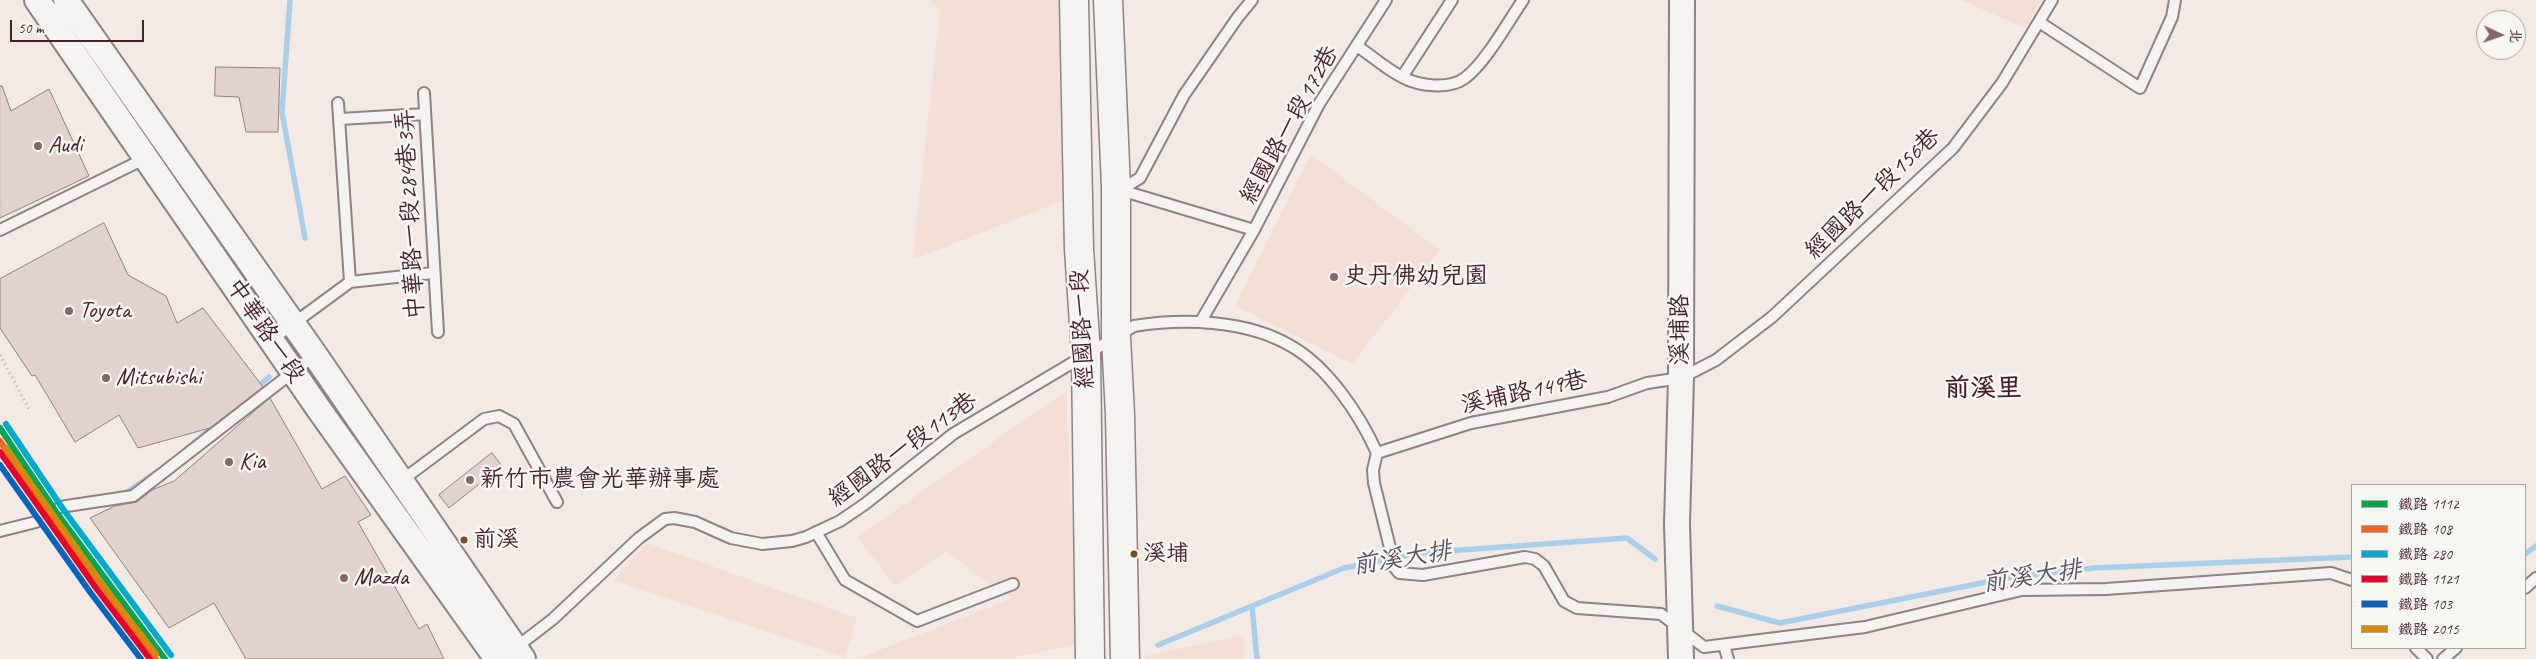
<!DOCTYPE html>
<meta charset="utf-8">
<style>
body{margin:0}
#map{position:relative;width:2536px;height:659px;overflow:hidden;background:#f3eae5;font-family:Caveat,"LXGW WenKai TC",sans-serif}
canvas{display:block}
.legend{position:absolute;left:2351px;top:484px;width:175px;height:165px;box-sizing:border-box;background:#f6f6f2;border:1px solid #b1a0a2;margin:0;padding:6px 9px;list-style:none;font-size:15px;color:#4a1f2b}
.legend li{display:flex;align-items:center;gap:10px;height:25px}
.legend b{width:25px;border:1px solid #b1a0a2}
.north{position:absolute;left:2476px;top:10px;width:50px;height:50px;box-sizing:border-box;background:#f6f6f2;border:1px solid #b1a0a2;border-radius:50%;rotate:93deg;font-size:14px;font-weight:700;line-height:20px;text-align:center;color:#4a1f2b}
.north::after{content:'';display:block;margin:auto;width:18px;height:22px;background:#85666c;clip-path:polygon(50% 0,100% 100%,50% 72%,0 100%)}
.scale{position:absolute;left:10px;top:20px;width:134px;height:22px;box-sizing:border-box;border:2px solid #4a1f2b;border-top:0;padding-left:6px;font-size:15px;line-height:18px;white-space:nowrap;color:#4a1f2b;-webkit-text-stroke:4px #f6f6f2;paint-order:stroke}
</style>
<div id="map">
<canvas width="2536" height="659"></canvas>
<ul class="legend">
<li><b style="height:6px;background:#00a651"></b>鐵路 1112</li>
<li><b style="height:6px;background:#f26522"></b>鐵路 108</li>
<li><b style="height:6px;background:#00a9ce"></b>鐵路 280</li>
<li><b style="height:6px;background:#e4002b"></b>鐵路 1121</li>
<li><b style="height:6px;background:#0065bd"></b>鐵路 103</li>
<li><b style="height:6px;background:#d48b09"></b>鐵路 2015</li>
</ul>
<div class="north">北</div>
<div class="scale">50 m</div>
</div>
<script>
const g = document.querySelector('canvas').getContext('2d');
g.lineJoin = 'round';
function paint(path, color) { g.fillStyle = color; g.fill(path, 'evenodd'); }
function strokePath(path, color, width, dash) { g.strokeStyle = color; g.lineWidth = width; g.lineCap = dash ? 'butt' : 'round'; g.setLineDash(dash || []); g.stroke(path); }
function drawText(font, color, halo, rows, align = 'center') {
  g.font = font + ' Caveat,"LXGW WenKai TC",sans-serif'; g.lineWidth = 5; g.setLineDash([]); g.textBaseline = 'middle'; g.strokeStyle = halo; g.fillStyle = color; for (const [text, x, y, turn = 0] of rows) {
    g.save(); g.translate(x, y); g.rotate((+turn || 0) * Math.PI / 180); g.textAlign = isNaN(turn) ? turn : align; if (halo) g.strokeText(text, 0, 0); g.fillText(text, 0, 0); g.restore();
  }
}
paint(new Path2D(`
 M929,0H1058L1062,201L912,260L940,11Z
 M1961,0H2042L2025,28Z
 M1311,154L1440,250L1352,364L1235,305Z
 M1066,391L1078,644L1007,659H863L862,657L1013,598L984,580L946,551L895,586L857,537Z
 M647,543L857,618L845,657L613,581Z
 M1243,635L1245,659H1145V656Z`), '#f4dfd7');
strokePath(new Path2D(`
 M290,0L282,112L305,238
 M255,389L269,377
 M185,450L224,417
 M127,492L158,471
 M2525,554L2536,546
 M1252,606L1257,659
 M1717,606L1780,623L2012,577L2094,568L2352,557
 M1158,645L1344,568L1420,553L1627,538L1655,559`), '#accfe9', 5.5);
const building = new Path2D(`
 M216,67L280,68L278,132H246L239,97L215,96Z
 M0,86H2L11,111L49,89L89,176L0,218Z
 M104,223L128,275L166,296L177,323L203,308L263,387L210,428L138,448L119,415L75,442L35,375L32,376L0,328V279Z
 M270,398L322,489L345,476L371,515L358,522L419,629L427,624L444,659H246L214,603L169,628L90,518L115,506L137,502L152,490L174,481Z
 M492,453L502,466L449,508L439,495Z`);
paint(building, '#e2d2cd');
strokePath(building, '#8e8282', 1);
const service = new Path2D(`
 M2039,22L2140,88L2172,17L2175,0
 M1357,46C1372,56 1386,69 1402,77C1419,86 1449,90 1465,78C1486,62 1508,22 1523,0
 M1402,77L1452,0
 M424,93L438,332
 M338,103L350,282
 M340,119L425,114
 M1117,188L1127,186L1140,178L1184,95L1238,17L1252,0
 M1117,189L1254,230
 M0,230L146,158
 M1201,321L1254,230L1319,104L1386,0
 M271,340L350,282L433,273
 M1377,453L1373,470L1374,483L1395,568L1399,573L1423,575L1525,557L1535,559L1544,566L1564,601L1577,608L1661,614L1704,647L1865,627L2022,590L2106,589L2331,573L2352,580
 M1377,453L1471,423L1608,397L1647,383L1681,378L1716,360L1772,317L1953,148L2002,83L2052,0
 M401,481L484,419L499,416L514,424L557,502
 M60,507L133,496L315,355
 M0,531L36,522
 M816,532L845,580L917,621L1013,584
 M2525,588L2536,578
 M1724,645L1728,659
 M2416,648L2427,659
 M514,649L553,619L639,538L665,519L674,518L695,522L731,538L762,544L792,541L806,537L840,521L865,504L953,434L1134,326C1184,318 1247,320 1291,346C1328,367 1360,415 1377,453
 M2443,659L2456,648`);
const tertiary = new Path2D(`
 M37,0L318,408L497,659
 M66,0L315,355L523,659
 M1681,659L1677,524L1681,378L1682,0`);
const primary = new Path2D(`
 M1074,0L1079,249L1086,354L1090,659
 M1108,0L1116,188V337L1120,415L1125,659`);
strokePath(service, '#8e8282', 14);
strokePath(tertiary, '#8e8282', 28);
strokePath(primary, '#8e8282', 31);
strokePath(new Path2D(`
 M0,355L29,409`), '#b6b0af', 3, [1, 4]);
strokePath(service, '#f5f3f1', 10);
strokePath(tertiary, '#f5f3f1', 24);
strokePath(primary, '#f5f3f1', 28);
strokePath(new Path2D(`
 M0,428L57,513L165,659`), '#00a651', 6);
strokePath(new Path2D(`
 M0,441L51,517L156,659`), '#f26522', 6);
strokePath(new Path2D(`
 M6,424L63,509L171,655`), '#00a9ce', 6);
strokePath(new Path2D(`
 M0,452L96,588L150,659`), '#e4002b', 6);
strokePath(new Path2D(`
 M0,465L90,592L141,659`), '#0065bd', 6);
strokePath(new Path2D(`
 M6,448L102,584L156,654`), '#d48b09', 6);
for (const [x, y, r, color] of [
 [38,146,5,"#85666c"],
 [1334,277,5,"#85666c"],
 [69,311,5,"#85666c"],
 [106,378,5,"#85666c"],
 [229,462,5,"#85666c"],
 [470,480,5,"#85666c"],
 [464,540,4.5,"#7a4b2a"],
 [1134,554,4.5,"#7a4b2a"],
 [344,578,5,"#85666c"]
]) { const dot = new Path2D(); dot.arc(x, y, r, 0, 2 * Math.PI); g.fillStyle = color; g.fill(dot); strokePath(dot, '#f6f6f2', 2); }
drawText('23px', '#4a1f2b', '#f6f6f2', [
 ["前溪",473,540],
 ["溪埔",1143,554]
], 'left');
drawText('24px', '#4a1f2b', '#f6f6f2', [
 ["經國路一段172巷",1290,125,-61],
 ["經國路一段156巷",1873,194,-44],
 ["中華路一段284巷3弄",411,214,-93],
 ["經國路一段",1083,329,-93],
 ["溪埔路",1681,330,-90],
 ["中華路一段",265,331,56],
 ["溪埔路149巷",1524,393,-12],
 ["經國路一段113巷",903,450,-36]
]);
drawText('24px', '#4a1f2b', '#f6f6f2', [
 ["Audi",48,146],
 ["史丹佛幼兒園",1344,277],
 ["Toyota",79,311],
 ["Mitsubishi",116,378],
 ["Kia",239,462],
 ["新竹市農會光華辦事處",480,480],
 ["Mazda",354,578]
], 'left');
drawText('italic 25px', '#5e5065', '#f6f6f2', [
 ["前溪大排",1402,559,-9],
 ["前溪大排",2032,577,-8]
]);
drawText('bold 26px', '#4a1f2b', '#f6f6f2', [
 ["前溪里",1983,389]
]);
</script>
